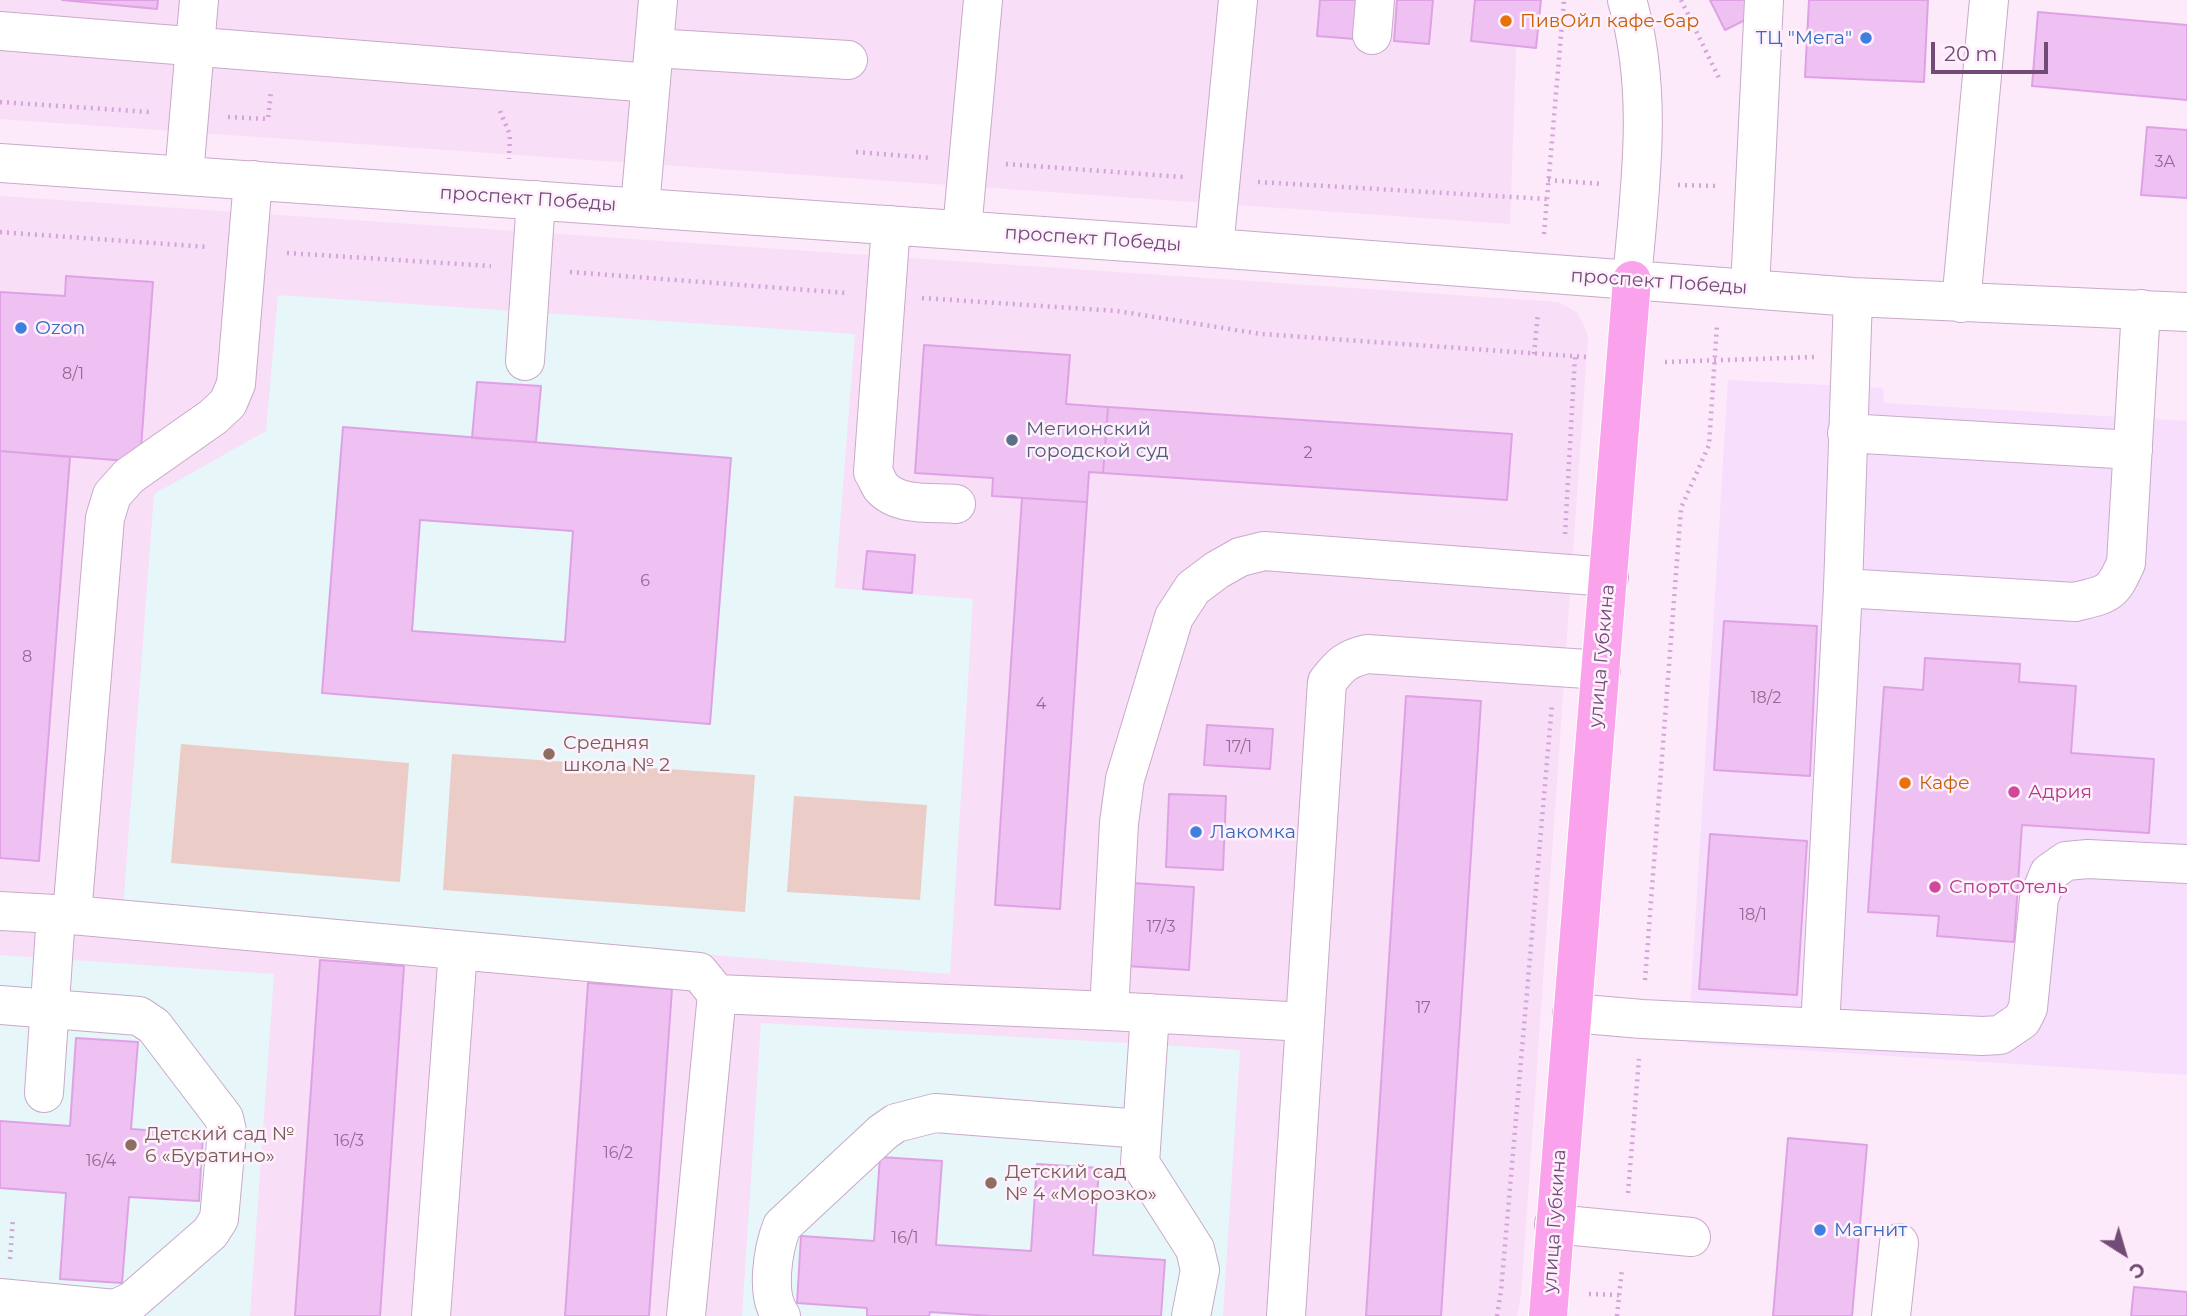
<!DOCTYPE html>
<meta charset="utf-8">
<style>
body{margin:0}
#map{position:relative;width:2187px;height:1316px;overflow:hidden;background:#fce9fa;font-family:Montserrat,sans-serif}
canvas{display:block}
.north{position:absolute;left:2089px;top:1218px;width:70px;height:70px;-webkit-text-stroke:5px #fff0fd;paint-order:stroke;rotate:143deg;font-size:19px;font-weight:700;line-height:28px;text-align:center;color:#724c77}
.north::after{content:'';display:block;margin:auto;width:24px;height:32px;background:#724c77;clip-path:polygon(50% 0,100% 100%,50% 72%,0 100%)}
.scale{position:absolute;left:1931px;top:42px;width:117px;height:32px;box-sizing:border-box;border:4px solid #724c77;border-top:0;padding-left:9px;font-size:21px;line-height:24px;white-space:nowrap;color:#724c77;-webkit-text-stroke:5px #fff0fd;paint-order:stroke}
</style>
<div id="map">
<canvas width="2187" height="1316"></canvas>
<div class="north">С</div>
<div class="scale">20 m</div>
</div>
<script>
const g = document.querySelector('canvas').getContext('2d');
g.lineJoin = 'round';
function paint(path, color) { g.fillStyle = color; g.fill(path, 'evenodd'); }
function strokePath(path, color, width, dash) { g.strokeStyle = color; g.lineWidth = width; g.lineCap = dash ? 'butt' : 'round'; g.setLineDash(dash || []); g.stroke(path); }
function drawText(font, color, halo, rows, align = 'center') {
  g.font = font + ' Montserrat,sans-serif'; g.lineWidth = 5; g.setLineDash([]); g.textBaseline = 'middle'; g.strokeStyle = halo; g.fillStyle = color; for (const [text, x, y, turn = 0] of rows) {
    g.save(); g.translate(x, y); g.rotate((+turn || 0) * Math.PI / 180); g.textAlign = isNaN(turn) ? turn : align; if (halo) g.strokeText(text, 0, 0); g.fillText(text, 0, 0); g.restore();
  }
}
paint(new Path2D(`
 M0,0H1518L1510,224L0,119Z
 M0,196L1558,302L1578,313L1588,336L1521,1295L1517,1316H0Z`), '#f9def7');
paint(new Path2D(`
 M1728,380L1883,388L1884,403L2187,421V1075L1688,1043Z`), '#f7defc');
paint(new Path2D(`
 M278,295L855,334L835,588L973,599L950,974L123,908L154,494L266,431Z
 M0,955L274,974L250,1316H0Z
 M761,1023L1146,1044L1240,1050L1223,1316H742Z`), '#e6f6f9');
paint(new Path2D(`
 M181,744L409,763L400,882L171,863Z
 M452,754L755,775L745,912L443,890Z
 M794,796L927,805L920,900L787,892Z`), '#ebccc7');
const building = new Path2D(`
 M62,0H158L157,9Z
 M1320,0H1359L1355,39L1317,36Z
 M1397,0H1433L1429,44L1394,41Z
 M1475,0H1541L1536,48L1471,41Z
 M1710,0H1746L1753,16L1725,30Z
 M1809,0H1928L1924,82L1805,77Z
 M2038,12L2187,25V100L2032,86Z
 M2147,127L2187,130V198L2141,195Z
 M66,276L153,282L140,462L0,451V292L65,296Z
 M924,345L1070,355L1066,404L1108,407L1103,473L1089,472L1087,502L992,496L993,478L915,473Z
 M477,382L541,386L536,442L472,438Z
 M1108,407L1512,434L1507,500L1103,473Z
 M343,427L731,458L710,724L322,693ZM420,520L573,531L565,642L412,631Z
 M0,451L70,457L39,861L0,858Z
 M1022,498L1087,502L1060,909L995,905Z
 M867,551L915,555L912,593L863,589Z
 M1724,621L1817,626L1810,776L1714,770Z
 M1925,658L2020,664L2019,682L2076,686L2071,753L2154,759L2149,833L2022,825L2014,942L1937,936L1939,916L1868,912L1884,687L1923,690Z
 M1406,696L1481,701L1441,1316H1366Z
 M1207,725L1273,729L1270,769L1204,765Z
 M1169,794L1226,796L1223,870L1166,867Z
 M1710,834L1807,841L1797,995L1699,989Z
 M1132,883L1194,887L1189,970L1127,966Z
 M320,960L404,966L380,1316H295Z
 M588,983L672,989L649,1316H565Z
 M76,1038L138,1042L131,1129L203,1134L199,1201L129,1197L122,1283L60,1279L66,1193L0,1188V1121L70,1126Z
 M1788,1138L1867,1145L1852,1316H1773Z
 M880,1157L942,1161L936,1245L1031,1251L1037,1164L1099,1168L1093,1255L1165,1260L1161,1316H991L930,1312L929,1316H867V1308L797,1303L801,1236L874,1241Z
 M2134,1287L2187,1292V1316H2131Z`);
paint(building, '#eec1f2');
strokePath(building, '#dea2e4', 2);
const minor = new Path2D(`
 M1627,0C1654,92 1640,187 1632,280
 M0,31L651,83
 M1372,35L1375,0
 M654,48L848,60
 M0,163L1214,248L1853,297L2187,312
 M184,175L199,0
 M640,207L658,0
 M891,225L873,472C876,476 878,483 881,487C898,507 933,502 956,504
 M962,230L983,0
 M1214,248L1238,0
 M1750,289L1764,0
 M1853,297L1843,588L2075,602C2108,594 2112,595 2126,563L2141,309
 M1961,303L1989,0
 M525,361L536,200
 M1847,433L2133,450
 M0,911L72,915L699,972L717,994L1109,1011L1305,1022
 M72,915L105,518L112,495L129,476L213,417L228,403L236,384L253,180
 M0,1005L139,1016L154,1026L224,1118L227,1131L219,1219L210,1233L132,1301L115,1309L0,1298
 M1109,1011L1119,823L1125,779L1174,617L1193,588L1217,570L1240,557L1264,551L1609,577
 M1150,1013L1140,1163L1195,1249L1200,1270L1191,1316
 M1572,1013L1642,1019L1982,1036L2000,1035L2022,1020L2028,1008L2039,898L2049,873L2066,861L2088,859L2187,864
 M1820,1028L1843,588
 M44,1093L56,914
 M1554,1224L1691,1237
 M431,1316L458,950
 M686,1316L717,994
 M781,1316C765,1295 773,1249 782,1226L883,1132L896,1123L935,1113L1142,1129
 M1286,1316L1327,682C1340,665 1346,659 1367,654L1601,670
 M1891,1316L1899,1243`);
const major = new Path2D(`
 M1548,1316L1632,280`);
strokePath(minor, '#c9a9ca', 40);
strokePath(major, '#fff', 40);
strokePath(new Path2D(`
 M1681,0L1719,78
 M0,102L149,112
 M500,111L510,135L509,159
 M228,117L268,119L271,91
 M856,152L931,158
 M1006,164L1183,177
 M1548,180L1603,184
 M1258,182L1547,199
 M1678,185L1718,186
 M0,232L209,247
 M1544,234L1564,0
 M287,253L491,266
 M570,272L847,293
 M922,298L1117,311L1261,334L1586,357
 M1534,354L1538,313
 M1665,362L1814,357
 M1565,534L1575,356
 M1645,980L1681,508L1709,445L1717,325
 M1628,1193L1639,1059
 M10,1259L13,1218
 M1589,1294L1619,1295
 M1497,1316L1501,1291L1552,704
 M1617,1316L1622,1268`), '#d3a4d7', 4.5, [2, 5]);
strokePath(minor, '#fff', 38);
strokePath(major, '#faa3ec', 38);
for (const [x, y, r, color] of [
 [1506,21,7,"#e8710a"],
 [1866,38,7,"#3f7fe0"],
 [21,328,7,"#3f7fe0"],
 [1012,440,7,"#5c6f8a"],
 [549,754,7,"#8d6e63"],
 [1905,783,7,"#e8710a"],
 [2014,792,7,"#d1479c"],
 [1196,832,7,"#3f7fe0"],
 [1935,887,7,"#d1479c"],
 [131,1145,7,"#8d6e63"],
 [991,1183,7,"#8d6e63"],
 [1820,1230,7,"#3f7fe0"]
]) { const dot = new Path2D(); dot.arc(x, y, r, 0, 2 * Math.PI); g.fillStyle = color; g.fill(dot); strokePath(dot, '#fff0fd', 2.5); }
drawText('16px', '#916996', null, [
 ["3А",2165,162],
 ["8/1",73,374],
 ["2",1308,453],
 ["6",645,581],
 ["8",27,657],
 ["18/2",1766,698],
 ["4",1041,704],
 ["17/1",1239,747],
 ["18/1",1753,915],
 ["17/3",1161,927],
 ["17",1423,1008],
 ["16/3",349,1141],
 ["16/2",618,1153],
 ["16/4",101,1161],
 ["16/1",905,1238]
]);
drawText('19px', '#c56008', '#fff0fd', [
 ["ПивОйл кафе-бар",1520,21],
 ["Кафе",1919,783]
], 'left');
drawText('19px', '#366cbe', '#fff0fd', [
 ["ТЦ \"Мега\"",1852,38,"right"],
 ["Ozon",35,328],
 ["Лакомка",1210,832],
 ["Магнит",1834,1230]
], 'left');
drawText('19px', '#724c77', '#fff0fd', [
 ["проспект Победы",528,199,4],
 ["проспект Победы",1093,239,4],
 ["проспект Победы",1659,282,4],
 ["улица Губкина",1602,656,-85],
 ["улица Губкина",1555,1221,-86]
]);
drawText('19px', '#4e5e75', '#fff0fd', [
 ["Мегионский",1026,429],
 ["городской суд",1026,451]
], 'left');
drawText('19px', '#785e54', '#fff0fd', [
 ["Средняя",563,743],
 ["школа № 2",563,765],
 ["Детский сад №",145,1134],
 ["6 «Буратино»",145,1156],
 ["Детский сад",1005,1172],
 ["№ 4 «Морозко»",1005,1194]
], 'left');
drawText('19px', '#b23c85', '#fff0fd', [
 ["Адрия",2028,792],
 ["СпортОтель",1949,887]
], 'left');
</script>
